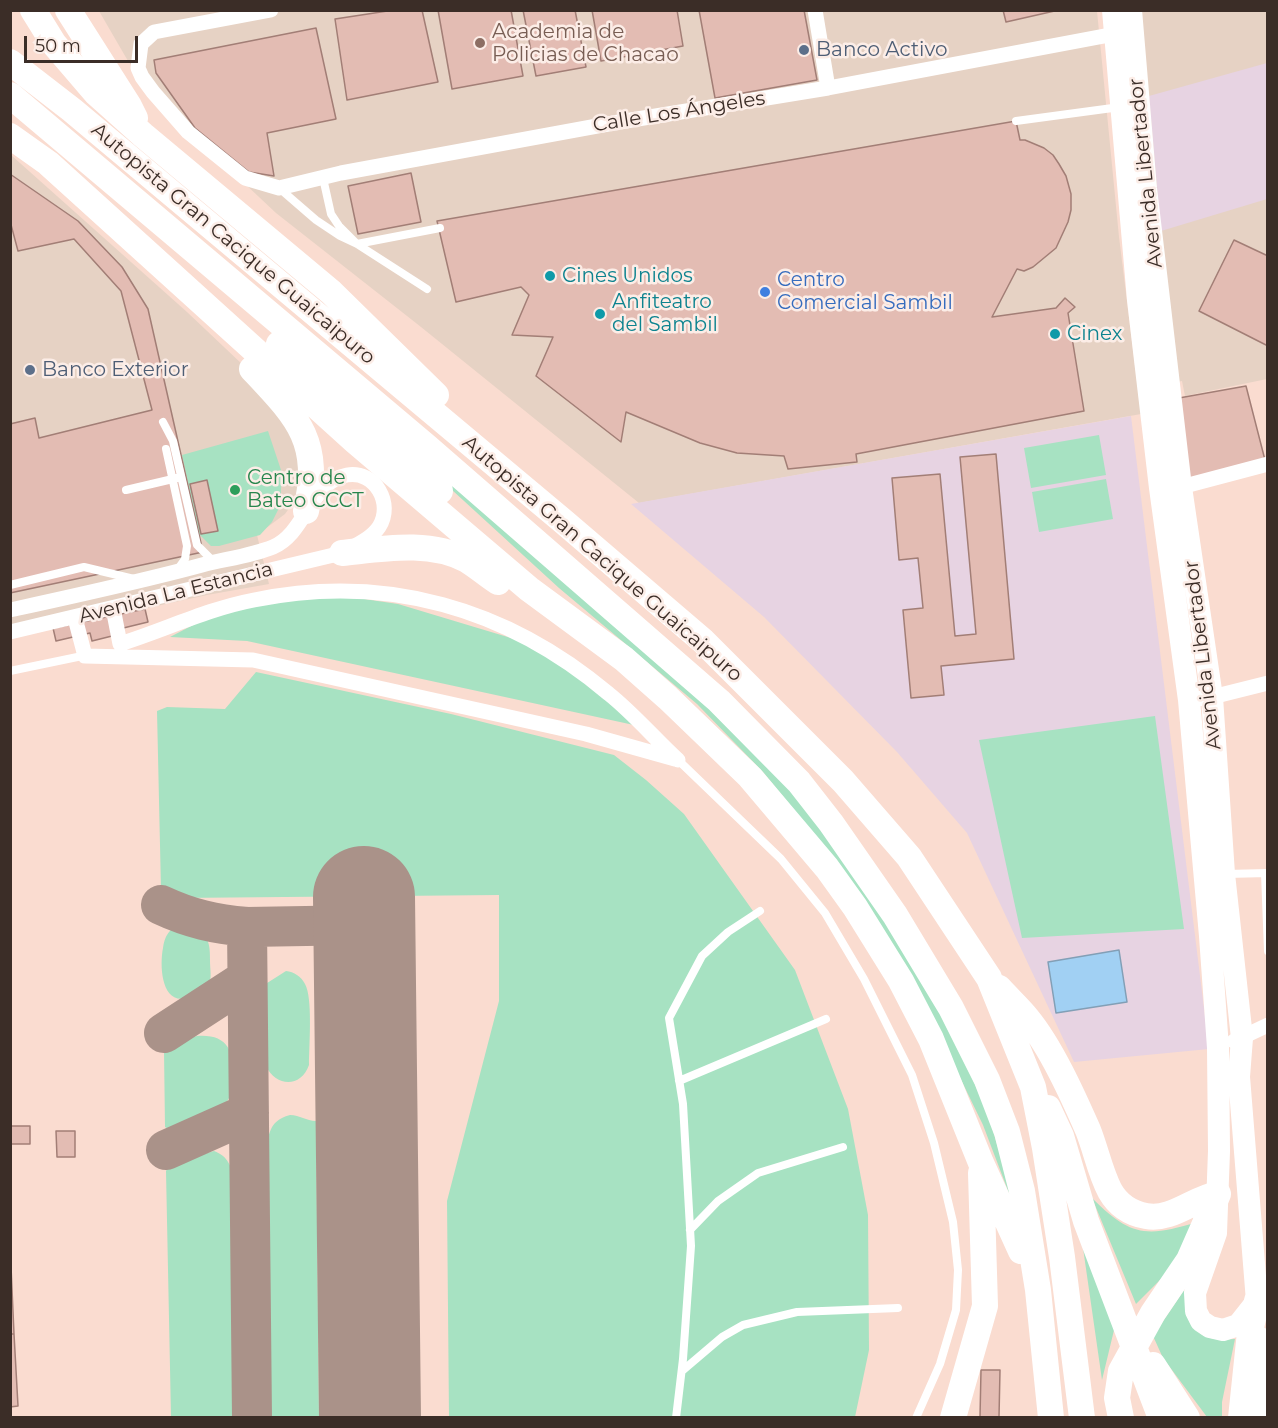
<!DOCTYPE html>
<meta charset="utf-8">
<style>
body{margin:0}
#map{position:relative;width:1278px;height:1428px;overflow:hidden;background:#fadcd0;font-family:Montserrat,sans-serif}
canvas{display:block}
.frame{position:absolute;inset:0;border:12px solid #3b2d27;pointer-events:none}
.scale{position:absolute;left:24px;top:36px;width:114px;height:27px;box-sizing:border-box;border:3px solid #3b2d27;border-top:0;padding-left:8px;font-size:18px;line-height:21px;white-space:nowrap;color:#3b2d27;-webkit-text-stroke:4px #fcede7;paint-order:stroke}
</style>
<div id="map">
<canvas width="1278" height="1428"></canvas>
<div class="frame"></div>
<div class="scale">50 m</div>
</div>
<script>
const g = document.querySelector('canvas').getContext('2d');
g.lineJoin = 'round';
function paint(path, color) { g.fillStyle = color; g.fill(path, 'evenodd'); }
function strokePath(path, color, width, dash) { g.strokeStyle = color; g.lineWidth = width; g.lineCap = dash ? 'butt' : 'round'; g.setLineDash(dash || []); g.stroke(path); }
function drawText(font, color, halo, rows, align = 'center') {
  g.font = font + ' Montserrat,sans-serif'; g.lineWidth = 5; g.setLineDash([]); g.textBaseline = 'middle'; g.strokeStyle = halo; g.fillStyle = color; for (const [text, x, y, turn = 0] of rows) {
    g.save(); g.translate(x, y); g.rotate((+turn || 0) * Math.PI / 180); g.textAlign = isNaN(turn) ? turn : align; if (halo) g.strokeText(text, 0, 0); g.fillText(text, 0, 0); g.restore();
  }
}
paint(new Path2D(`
 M99,11H1097L1119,237L1141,414L639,503L421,327L276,213L193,135L158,98L128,61Z
 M1139,11H1267V379L1185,396L1182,381L1172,383Z
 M11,155L187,312L262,383L305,455L295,500L285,514L257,535L269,584L207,595L11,638Z`), '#e6d2c4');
paint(new Path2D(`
 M1267,63V199L1161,231L1149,96Z
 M1131,416L1209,1049L1074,1062L967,833L897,752L764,617L631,504Z`), '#e7d3e2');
paint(new Path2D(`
 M309,359L723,716L806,808L861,881L953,1032L990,1120L1018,1217L983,1125L933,1022L823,845L763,772L697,704L559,588Z
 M268,431L282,473L280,506L272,522L260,535L219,546H211L199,534L182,455Z
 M1099,435L1106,475L1031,488L1024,448Z
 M1106,479L1113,519L1039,532L1032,492Z
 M305,595L364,599L398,604L521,641L554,659L643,727L247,641L170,637L220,611Z
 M256,672L451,714L614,755L646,780L684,814L795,970L848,1109L868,1215L869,1350L855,1417H449L447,1201L499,1001V895L177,898C170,897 166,897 161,890L157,711L167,707L225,709Z
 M1155,716L1184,929L1022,938L979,740Z
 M181,924L207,939C210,946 210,953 210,961C210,969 212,978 209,984C206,990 200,992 194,995C162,1012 159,968 163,948C164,937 170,927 181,924Z
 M286,971C294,972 301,976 305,984C313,998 309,1046 309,1065C301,1088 276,1087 266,1066L264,985Z
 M197,1036C227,1034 234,1050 233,1077C233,1087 232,1096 225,1104C215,1114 185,1128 170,1130L165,1127L164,1051L181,1041Z
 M290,1115C300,1115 306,1121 316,1121L319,1417H270L268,1139C271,1125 276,1119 290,1115Z
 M214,1151C228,1156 232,1167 234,1181L236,1417H171L166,1171L170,1164Z
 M1092,1198C1130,1236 1146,1238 1197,1222L1185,1248L1161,1279L1136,1304Z
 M1082,1241L1115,1326L1102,1380Z
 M1184,1290C1193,1327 1191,1342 1235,1339L1222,1402V1417H1207L1163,1358L1153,1336Z`), '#a7e2c2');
const water = new Path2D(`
 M1119,950L1127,1002L1056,1013L1048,962Z`);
paint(water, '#a1d0f3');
strokePath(water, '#829fb6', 1.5);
strokePath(new Path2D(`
 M161,905C191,919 215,924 247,927
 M164,1033L247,979
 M166,1150L249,1113
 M252,1418L247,927L365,925`), '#aa9289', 40);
strokePath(new Path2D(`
 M364,897L370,1418`), '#aa9289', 102);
const building = new Path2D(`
 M394,10H422L438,82L347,100L335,19Z
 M438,10H511L523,76L452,89Z
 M523,10H575L586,67L536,76Z
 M592,10H677L683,46L601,61Z
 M699,10H804L817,80L715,98Z
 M1003,10H1059L1006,22Z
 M316,28L336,119L267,133L274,176L249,172L195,128L156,73L154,60Z
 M1016,121L1020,140H1025L1044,148L1053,155L1059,164L1066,176L1071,194V210L1068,222L1056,248L1033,267L1024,271L1017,269L992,317L1056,308L1065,298L1075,307L1068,313L1084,411L856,454L857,462L788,469L784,456L737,453L700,443L626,412L621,442L536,376L553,337L512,335L529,295L521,287L456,302L437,221Z
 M411,173L421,222L358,234L348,186Z
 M10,174L78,221L122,267L148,309L203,552L10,593Z
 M10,221L18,251L74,239L121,291L152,410L39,438L35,418L10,424Z
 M1234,240L1268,256V346L1199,311Z
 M1246,386L1265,460L1190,481L1179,398Z
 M996,454L1014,659L941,666L944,695L911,698L903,610L923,608L918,558L899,560L892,478L940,474L955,636L976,634L960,457Z
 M207,480L218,531L201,534L190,484Z
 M145,609L148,622L111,631L112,636L92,641L90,633L56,641L53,628Z
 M10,1126H30V1144H10Z
 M56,1131H75V1157H57Z
 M10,1244L14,1334H10Z
 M10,1334H14L18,1406L10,1407Z
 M981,1370H1000L999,1417H980Z`);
paint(building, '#e3bcb3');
strokePath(building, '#a27e76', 1.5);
strokePath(new Path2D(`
 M1016,121L1120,107
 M323,178L331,214L339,226L357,244L440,228
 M279,188L316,220L340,236L357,244L427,289
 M163,422L173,441L197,545L211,559L216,560
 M166,449L187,546L185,559L178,569
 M126,490L177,478
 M10,585L84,567L134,579
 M10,671L87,655
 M678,760L781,859L825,913L864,979L912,1075L934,1143L953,1222L958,1270L956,1310L940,1364L916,1418
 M1265,873L1268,951
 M1226,874L1268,873
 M679,1081L826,1019
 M690,1230L718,1201L758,1173L843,1147
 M682,1371L722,1337L743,1325L797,1312L898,1308
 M676,1418L683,1359L691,1246L683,1104L669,1018L702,956L728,932L760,911`), '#fff', 8);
strokePath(new Path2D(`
 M271,10L154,32L141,44L138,68L142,77L153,92L188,132L245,178L279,188L341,173L619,122L828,88L1115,34
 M815,10L828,88
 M1181,487L1268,464
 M113,608L120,644C165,630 207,609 254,600C386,573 507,608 609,694C634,714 655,739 678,760
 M10,610C74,596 139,582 202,565C225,559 251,556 273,547C306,533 310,482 347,475C375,470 394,504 379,527C371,539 354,546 342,553L10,632
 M75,618L85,656L253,660L586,734L675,759
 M1189,700L1212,697L1268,683
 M1234,1041L1268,1025`), '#fff', 15);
strokePath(new Path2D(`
 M1113,10L1138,300L1160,488L1189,700L1210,936L1218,1048L1219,1151L1216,1233L1195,1293L1196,1311L1201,1321L1210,1327L1223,1330L1238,1325L1257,1301L1239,1077L1242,1038L1224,874L1212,697L1181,487L1146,188L1131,10`), '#fff', 22);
strokePath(new Path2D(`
 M33,10L54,44L96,93L143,135L331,292L436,395
 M68,10L129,106L135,118
 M10,62L72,110L564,522L703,641L843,781L909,857L989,978L1033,1087L1045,1148L1062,1257L1082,1418
 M10,95L427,447L719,701L799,782L831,823L895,915L951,1008L987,1080L1007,1132L1022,1191L1038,1290L1051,1418
 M10,136L48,163L355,441L529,589L624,659L668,698L750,777L827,868L855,907L901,981L931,1039L981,1163L1021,1251
 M279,344L440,491
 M252,369C298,418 322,441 306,511
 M342,553C382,549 429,540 467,560C477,566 487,575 498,582
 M999,988C1008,998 1019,1008 1027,1018C1051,1047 1073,1096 1088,1130C1096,1150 1100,1172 1110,1191C1118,1205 1129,1213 1146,1216C1172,1221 1194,1198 1218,1194
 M1048,1108L1061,1136L1086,1221L1161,1418
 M1260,1340L1266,1418
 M1153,1365L1187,1418
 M953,1418L985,1306L981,1173
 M1121,1418L1117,1398L1121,1371L1153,1313L1189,1260L1218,1194
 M1241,1418L1250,1332L1257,1301`), '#fff', 26);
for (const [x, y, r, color] of [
 [480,43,6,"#8d6e63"],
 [804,50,6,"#5c6f8a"],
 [550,276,6,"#0f9aa8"],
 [765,292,6,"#3f7fe0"],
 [600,314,6,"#0f9aa8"],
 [1055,334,6,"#0f9aa8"],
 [30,370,6,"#5c6f8a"],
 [235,490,6,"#2e9e5b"]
]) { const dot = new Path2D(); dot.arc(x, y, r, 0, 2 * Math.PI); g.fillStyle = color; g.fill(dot); strokePath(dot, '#fcede7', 2); }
drawText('20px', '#785e54', '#fcede7', [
 ["Academia de",492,32],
 ["Policias de Chacao",492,55]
], 'left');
drawText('20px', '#4e5e75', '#fcede7', [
 ["Banco Activo",816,50],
 ["Banco Exterior",42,370]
], 'left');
drawText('20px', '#3b2d27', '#fcede7', [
 ["Calle Los Ángeles",679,112,-9],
 ["Avenida Libertador",1146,173,-96],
 ["Autopista Gran Cacique Guaicaipuro",233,244,40],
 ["Autopista Gran Cacique Guaicaipuro",602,559,41],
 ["Avenida La Estancia",176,593,-14],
 ["Avenida Libertador",1203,655,-97]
]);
drawText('20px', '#0d838f', '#fcede7', [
 ["Cines Unidos",562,276],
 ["Anfiteatro",612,302],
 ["del Sambil",612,325],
 ["Cinex",1067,334]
], 'left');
drawText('20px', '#366cbe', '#fcede7', [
 ["Centro",777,280],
 ["Comercial Sambil",777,303]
], 'left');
drawText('20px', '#27864d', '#fcede7', [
 ["Centro de",247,478],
 ["Bateo CCCT",247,501]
], 'left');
</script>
